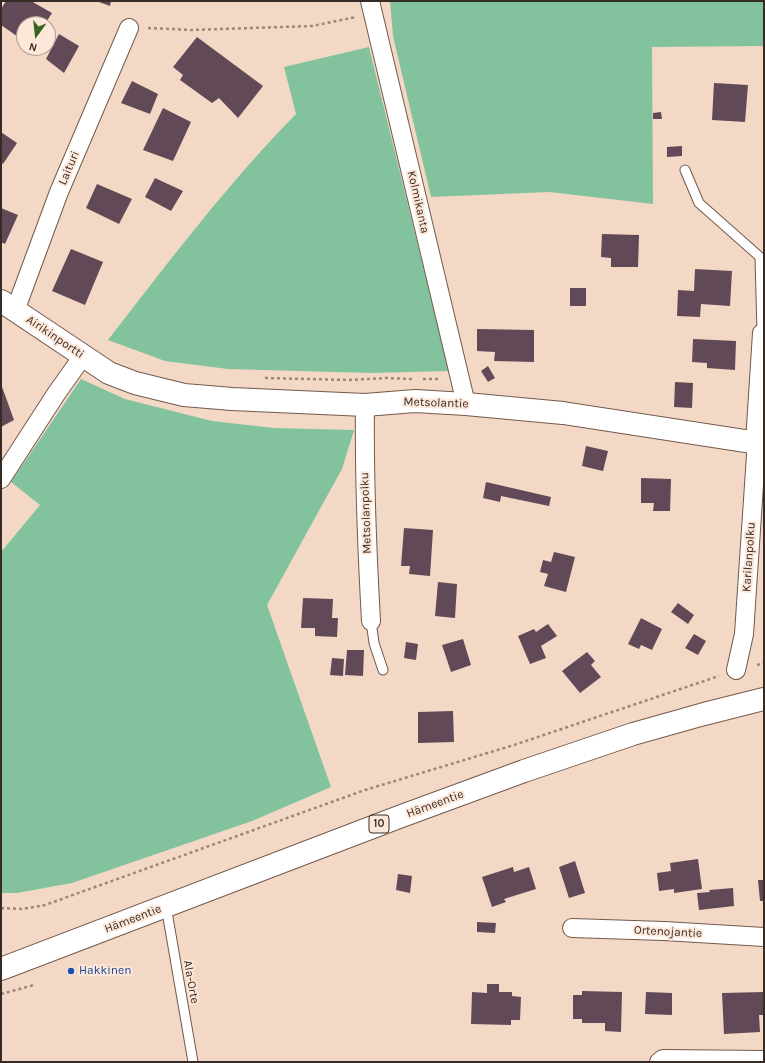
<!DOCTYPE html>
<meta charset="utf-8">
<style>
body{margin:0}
#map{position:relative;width:765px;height:1063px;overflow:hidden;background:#f4d8c6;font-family:Karla,sans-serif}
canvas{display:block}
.frame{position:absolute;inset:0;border:2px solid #362b25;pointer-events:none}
.north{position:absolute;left:16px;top:16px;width:40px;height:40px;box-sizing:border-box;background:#fde7d8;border:1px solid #ad9c90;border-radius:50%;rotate:195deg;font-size:11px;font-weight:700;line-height:16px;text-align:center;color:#362b25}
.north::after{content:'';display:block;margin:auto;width:14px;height:18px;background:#366423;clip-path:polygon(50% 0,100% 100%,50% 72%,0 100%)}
</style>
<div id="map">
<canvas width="765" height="1063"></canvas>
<div class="frame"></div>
<div class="north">N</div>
</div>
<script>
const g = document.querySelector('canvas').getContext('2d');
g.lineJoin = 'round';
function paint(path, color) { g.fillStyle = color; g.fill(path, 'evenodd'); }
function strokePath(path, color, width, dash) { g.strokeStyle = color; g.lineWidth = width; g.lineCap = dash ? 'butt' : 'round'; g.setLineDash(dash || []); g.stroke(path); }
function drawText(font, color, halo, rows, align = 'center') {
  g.font = font + ' Karla,sans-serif'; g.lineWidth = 4; g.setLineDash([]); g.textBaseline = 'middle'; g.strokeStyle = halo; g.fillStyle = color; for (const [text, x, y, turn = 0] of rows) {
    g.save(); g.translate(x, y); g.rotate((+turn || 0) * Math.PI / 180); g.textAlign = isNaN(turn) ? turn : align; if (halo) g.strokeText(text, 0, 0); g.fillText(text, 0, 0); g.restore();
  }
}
paint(new Path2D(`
 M390,1H764V46L652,47L653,204L549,192L431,197L393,36Z
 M369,47L449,371L371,373L228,369L165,361L108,340C168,263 227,184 296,114L284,67Z
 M81,379L125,399L212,421L274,428L354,430L342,469L267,605L331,787L252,821L72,883L17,893H1V552L40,505L11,482Z`), '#82c29d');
paint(new Path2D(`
 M6,1H31L52,13L45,24H24V41L1,25V9Z
 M96,1H111L110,6Z
 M59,34L79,46L64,73L46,59Z
 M197,37L263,86L238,118L219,98L212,103L180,80L183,75L173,67Z
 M132,81L158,94L150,114L121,103Z
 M714,83L748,85L745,122L712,120Z
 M163,108L191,122L173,161L143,150Z
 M661,112L662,119H653V113Z
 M1,132L17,143L3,164L1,163Z
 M682,146V156L667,157V147Z
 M155,178L183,191L171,211L145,197Z
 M97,184L132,199L119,224L86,208Z
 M1,208L18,215L5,244L1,242Z
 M602,234L639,235L638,267H611V258L601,257Z
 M71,249L103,262L85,305L52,291Z
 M695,269L732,271L730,306L701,304L700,317L677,316L678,290L694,291Z
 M570,288H586V306H570Z
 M477,329L534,330V362L494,361L495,352L477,351Z
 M693,339L736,341L735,370L707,368V363L692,362Z
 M488,366L495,378L488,382L481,371Z
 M675,382L693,383L692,408L674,407Z
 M1,384L14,420L1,427Z
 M586,446L608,451L603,471L582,466Z
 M641,478L671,479L670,511H653L654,503H641Z
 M486,482L551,497L549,506L501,496L500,502L483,498Z
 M404,528L433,530L430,576L409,574L410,566H401Z
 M554,552L575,557L566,592L544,586L548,574L540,572L543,560L551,562Z
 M438,582L457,584L455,618L435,616Z
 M303,598L333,599L332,618H338L337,637L315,636V628H301Z
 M678,603L694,615L688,624L671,612Z
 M641,618L662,629L652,650L641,645L639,649L628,644Z
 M548,624L557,636L541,646L546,658L530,664L518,636L534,629L536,632Z
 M694,634L706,641L698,655L685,648Z
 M463,639L471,665L451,672L442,645Z
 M406,642L418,644L416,660L404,658Z
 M347,650H364L363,676L345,675Z
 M587,652L595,661L591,665L601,677L580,693L562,671Z
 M332,658L344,659L343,676L330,675Z
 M453,711L454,742L418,743V712Z
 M698,859L702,889L674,893V889L659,891L657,873L671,871L670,863Z
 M575,861L585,893L569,898L559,867Z
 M513,867L514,872L529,867L536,889L504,899L506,902L492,907L482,877Z
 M398,874L412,876L410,893L396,890Z
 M758,880H764V901H760Z
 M733,888L734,906L699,910L697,893L710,892L709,890Z
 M477,922L496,923L495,933L477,932Z
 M487,984H499V992H512V996L521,997L520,1020H511V1025L471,1024L472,992L487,993Z
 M582,991L622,992L621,1032L605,1031V1023H582V1019H573V995H582Z
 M646,992L672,993V1015L645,1014Z
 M764,992V1015H759L760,1032L724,1034L722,993Z`), '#614957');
const service = new Path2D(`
 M685,170L699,203L760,257L762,333
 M371,621L374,643L383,670
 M166,906L193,1062`);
const minor = new Path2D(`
 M370,1L466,404
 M15,311L59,192L129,28
 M365,405C364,477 367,549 371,621
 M1,479L56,394L83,356
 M736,670L744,634L756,455L755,442L762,333
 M572,928L664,931L764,937
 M659,1062L663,1059L764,1060`);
const tertiary = new Path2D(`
 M1,301L109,373L135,383L184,395L232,399L365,405L415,401L466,404L563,413L764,444`);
const trunk = new Path2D(`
 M1,969L399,817L524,771L633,734L704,714L764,699`);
strokePath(service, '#725a4b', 11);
strokePath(minor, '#725a4b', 20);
strokePath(tertiary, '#725a4b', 24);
strokePath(trunk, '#725a4b', 24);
strokePath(new Path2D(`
 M148,28L192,30L312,26L356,17
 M265,378L349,380L387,378L412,379
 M423,379H440
 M757,665L764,663
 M1,908L22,909L45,905L365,790L514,745L719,676
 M1,994L34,985`), '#9a867a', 2.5, [3, 3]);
strokePath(service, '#fff', 9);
strokePath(minor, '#fff', 18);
strokePath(tertiary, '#fff', 22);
strokePath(trunk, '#fff', 22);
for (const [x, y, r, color] of [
 [71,971,4,"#1a4fb4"]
]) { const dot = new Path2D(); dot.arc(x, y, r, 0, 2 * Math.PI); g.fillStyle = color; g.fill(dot); strokePath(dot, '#fde7d8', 1.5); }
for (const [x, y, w] of [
 [379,824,20]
]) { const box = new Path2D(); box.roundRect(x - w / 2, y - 9, w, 18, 3); g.fillStyle = '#fde7d8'; g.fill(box); strokePath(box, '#362b25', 1); }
drawText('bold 11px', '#362b25', null, [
 ["10",379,824]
]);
drawText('12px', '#362b25', '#fde7d8', [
 ["Laituri",69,168,-67],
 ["Kolmikanta",418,202,77],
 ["Airikinportti",55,337,34],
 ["Metsolantie",436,403,2],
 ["Metsolanpolku",366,513,-92],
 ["Karilanpolku",749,557,-86],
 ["Hämeentie",435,804,-20],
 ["Hämeentie",133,919,-21],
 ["Ortenojantie",668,932,3],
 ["Ala-Orte",191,982,80]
]);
drawText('12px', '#164399', '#fde7d8', [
 ["Hakkinen",79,971]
], 'left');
</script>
